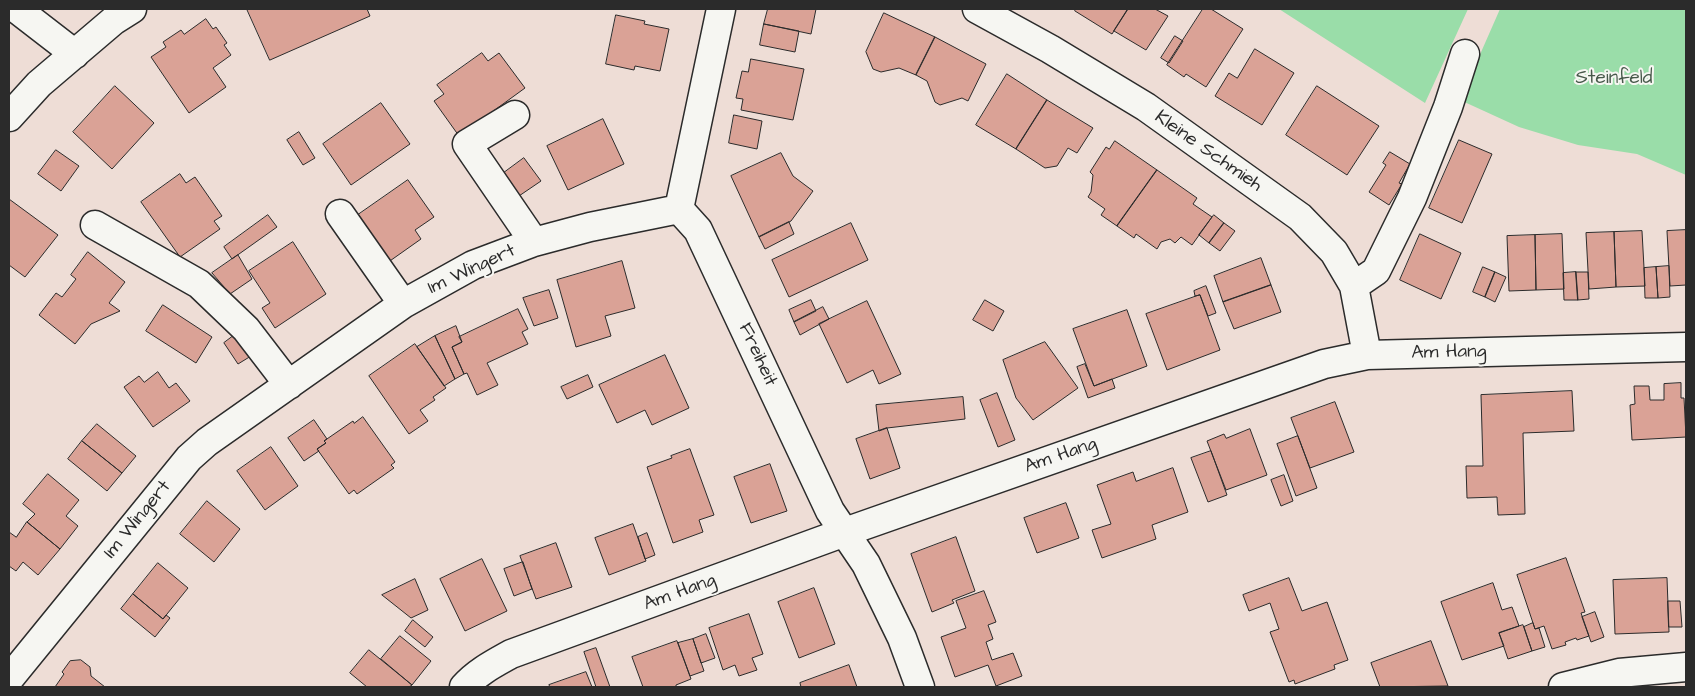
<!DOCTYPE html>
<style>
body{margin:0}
#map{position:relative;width:1695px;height:696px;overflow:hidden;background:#eeddd6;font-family:"Architects Daughter",sans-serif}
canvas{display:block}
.frame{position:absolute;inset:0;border:10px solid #2b2b2b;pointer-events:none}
</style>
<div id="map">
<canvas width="1695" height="696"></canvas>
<div class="frame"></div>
</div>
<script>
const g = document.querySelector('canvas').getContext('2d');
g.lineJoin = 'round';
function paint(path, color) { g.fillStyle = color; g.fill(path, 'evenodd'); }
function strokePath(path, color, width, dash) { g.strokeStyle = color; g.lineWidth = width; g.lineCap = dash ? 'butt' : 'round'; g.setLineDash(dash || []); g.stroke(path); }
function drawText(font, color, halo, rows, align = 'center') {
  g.font = font + ' "Architects Daughter",sans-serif'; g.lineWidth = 4; g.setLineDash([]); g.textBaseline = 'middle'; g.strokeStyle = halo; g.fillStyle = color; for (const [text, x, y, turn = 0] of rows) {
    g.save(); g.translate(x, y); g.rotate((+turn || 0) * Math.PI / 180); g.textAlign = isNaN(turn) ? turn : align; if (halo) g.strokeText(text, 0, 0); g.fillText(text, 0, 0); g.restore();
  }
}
paint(new Path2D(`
 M1279,9H1468L1425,103Z
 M1500,9H1686V175L1637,154L1578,145L1519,127L1460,100Z`), '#9adda9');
const building = new Path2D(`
 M247,9H367L370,16L270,60Z
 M768,9H816L811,34L764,24Z
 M1076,9H1128L1112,34L1075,11Z
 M1128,9H1155L1168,16L1146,50L1114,31Z
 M1203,9H1211L1243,29L1206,87L1186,74L1184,77L1167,65Z
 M884,13L935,37L916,75L899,68L881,72L873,69L866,52Z
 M616,15L645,21L644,24L669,29L660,71L635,66L634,70L606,64Z
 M206,19L213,29L216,27L227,43L224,45L231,55L213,68L226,87L189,113L151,57L166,47L163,42L181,30L184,34Z
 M764,24L799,31L795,52L760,45Z
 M1175,36L1183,41L1169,63L1161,58Z
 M935,37L986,64L968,101L962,98L940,105L935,102L927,81L916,75Z
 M1255,49L1294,73L1262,125L1215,96L1229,73L1237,78Z
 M482,53L488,61L499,53L525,88L459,136L434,101L444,94L437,85Z
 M751,59L804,69L793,120L741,110L743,99L736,98L742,71L748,72Z
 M1007,74L1047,100L1016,149L976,125Z
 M115,86L154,123L112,169L73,132Z
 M1317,86L1379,126L1347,175L1286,135Z
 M1047,100L1093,128L1077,153L1068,148L1057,166L1045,168L1016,149Z
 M381,103L410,144L351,185L323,144Z
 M734,115L762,121L757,149L729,143Z
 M603,119L624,164L568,190L547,146Z
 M299,132L315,158L303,165L287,140Z
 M1459,140L1492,154L1462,223L1429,208Z
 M1115,141L1157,170L1117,226L1101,215L1105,209L1088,197L1091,192L1093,175L1090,172L1106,147L1109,149Z
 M56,150L79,166L61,191L38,174Z
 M1390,152L1410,164L1399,183L1402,184L1389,205L1369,192L1386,165L1383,163Z
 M781,153L793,176L813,191L791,221L759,237L731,176Z
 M524,158L541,181L516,198L501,175Z
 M1157,170L1197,198L1193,204L1212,217L1192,245L1181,237L1175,243L1170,239L1161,242L1157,249L1136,234L1134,238L1117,226Z
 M180,174L186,183L195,177L222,216L214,221L220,229L180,257L141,202Z
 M408,180L434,217L415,230L421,239L387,263L355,217Z
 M9,199L58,235L25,277L9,265Z
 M268,215L277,227L232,259L224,247Z
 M1214,215L1224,223L1209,243L1199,235Z
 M789,222L794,234L765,249L759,237Z
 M851,223L868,260L789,297L772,260Z
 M1224,223L1235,231L1220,251L1209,243Z
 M1686,230V285L1670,286L1667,231Z
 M1642,231L1645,286L1616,287L1614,232Z
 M1614,232L1616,287L1589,289L1586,233Z
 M1420,234L1461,253L1441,299L1400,280Z
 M1562,234L1564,289L1536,290L1535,235Z
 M1535,235L1536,290L1509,291L1507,236Z
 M293,242L326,294L275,328L262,308L270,303L249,271Z
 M88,252L125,282L109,303L120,311L91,324L75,344L39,315L56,293L62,297L76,279L71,275Z
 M238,255L252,279L230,294L212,273Z
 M1261,258L1271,285L1223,302L1214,276Z
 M622,261L635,308L605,316L611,336L576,347L557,280Z
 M1669,266L1670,297L1658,298L1656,267Z
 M1483,267L1495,272L1485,297L1473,292Z
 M1656,267L1658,298H1645L1644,268Z
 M1495,272L1506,277L1495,302L1485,297Z
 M1576,272L1578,300H1564L1563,273Z
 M1576,272H1588L1589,299L1578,300Z
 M1271,285L1281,312L1234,329L1223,302Z
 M1206,286L1216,313L1208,316L1200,295L1195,296L1194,291Z
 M549,290L558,318L534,326L523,298Z
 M1200,295L1220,350L1167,370L1146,314Z
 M811,300L816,311L794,322L789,310Z
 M985,300L1004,311L993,331L973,320Z
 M867,301L901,374L879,384L873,370L847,383L819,324Z
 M163,305L212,337L196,363L146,331Z
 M823,307L829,319L800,335L794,322Z
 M518,309L528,329L522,332L528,344L487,363L498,385L477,395L467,373L464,374L452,347L462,342L459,337Z
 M1127,310L1147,366L1094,386L1073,329Z
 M456,326L462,342L452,347L464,374L455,379L435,336Z
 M236,334L251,356L238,364L224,343Z
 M435,336L455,379L444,386L417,347Z
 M1045,342L1078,388L1033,420L1016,398L1003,360Z
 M415,344L446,388L433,397L435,400L420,410L428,421L409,434L369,376Z
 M665,355L689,408L652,425L645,410L617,423L599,385Z
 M1085,364L1094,386L1112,379L1115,388L1088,398L1077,367Z
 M158,372L169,388L176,383L190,401L153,427L124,387L139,376L144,382Z
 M588,375L593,387L567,399L561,387Z
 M1681,383V398H1684L1686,437L1632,440L1630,405L1635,404L1634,386H1649L1650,400H1664V384Z
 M1572,391L1574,431L1523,433L1525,514L1498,515L1497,497L1467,498L1466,466H1483L1481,395Z
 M997,393L1015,440L998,447L980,400Z
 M963,397L965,419L887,428L879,431L876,405Z
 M1335,402L1354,452L1310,468L1291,418Z
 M363,417L395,462L391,465L394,468L357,494L354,490L349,494L317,449L326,443L324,441L353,421L354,423Z
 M314,420L327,439L324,441L326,443L317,449L319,451L304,461L288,438Z
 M97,424L136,456L122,473L82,441Z
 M887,428L900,468L870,479L856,439Z
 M1250,429L1267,475L1226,490L1207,441L1224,434L1226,438Z
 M1298,436L1317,488L1296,496L1277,444Z
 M82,441L122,473L107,491L68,459Z
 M271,447L298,486L265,510L237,471Z
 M690,449L714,515L699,520L703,532L673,543L647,467L672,458L671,456Z
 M1211,451L1227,495L1208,502L1191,458Z
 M770,464L787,511L751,523L734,477Z
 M1173,468L1188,512L1152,525L1156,539L1102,558L1092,530L1111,524L1097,485L1133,472L1136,481Z
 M48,474L79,500L66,516L78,526L60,549L27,522L35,514L23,504Z
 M1284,475L1293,501L1281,506L1271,480Z
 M207,501L240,529L214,562L180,534Z
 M1066,503L1079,538L1037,553L1024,518Z
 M27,522L60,549L38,575L23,562L16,571L9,566V532L16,537Z
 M633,524L646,561L609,575L595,538Z
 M647,533L655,555L645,559L638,537Z
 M956,537L975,591L952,600L954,603L932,612L911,554Z
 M556,543L572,587L536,599L520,556Z
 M1566,558L1585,612L1581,613L1589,636L1577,640L1576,638L1565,642L1566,645L1552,649L1544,626L1535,629L1517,575Z
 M482,559L507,611L465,631L440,579Z
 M523,562L532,589L514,596L504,569Z
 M158,563L188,588L163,619L133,594Z
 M1289,578L1302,611L1327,602L1348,660L1334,665L1335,669L1295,684L1294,680L1289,682L1270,632L1279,629L1270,603L1249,611L1243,595Z
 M1667,578L1669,632L1615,634L1613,580Z
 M415,579L428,610L411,618L382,595Z
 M1493,583L1502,610L1512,607L1519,626L1499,633L1504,646L1462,660L1441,602Z
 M814,588L835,644L799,658L778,602Z
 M984,591L996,622L988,625L993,639L986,642L992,660L1013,653L1022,676L996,686L988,665L955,677L941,637L966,628L956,601Z
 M133,594L163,619L166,615L170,618L155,637L121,609Z
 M1668,601H1680L1682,627H1669Z
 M1595,612L1604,637L1591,642L1582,617Z
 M749,614L763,654L752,658L757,670L739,676L735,665L723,670L709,628Z
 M413,620L433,637L425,647L405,631Z
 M1533,623L1535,629L1539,628L1545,647L1532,651L1524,627Z
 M1523,625L1532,651L1508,659L1499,633Z
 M706,634L715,658L701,663L693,639Z
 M400,636L431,661L412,685L381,659Z
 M693,639L704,671L690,676L678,643Z
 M677,641L691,679L676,685V687H643L632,657Z
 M1431,641L1448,686L1380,687L1371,663Z
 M596,648L610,687H596L584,652Z
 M369,650L412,685L409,687H367L350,673Z
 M81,660L90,667L91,676L105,687H55L64,674L62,672L70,661Z
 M849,665L857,687H801L800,683Z
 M586,672L592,687H550L549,685Z`);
paint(building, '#daa296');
strokePath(building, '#2b2b2b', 1);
const minor = new Path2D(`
 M977,9L1050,49L1146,107L1300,217L1334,252L1354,286L1367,355
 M18,10L75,54
 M515,115L467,144L534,242
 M9,117L39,84L113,21L132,9
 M679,209L698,230L830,511L866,564L902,638L920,687
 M679,209L721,9
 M340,214L403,304
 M95,225L199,284L246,329L289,385
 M1354,286L1376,271L1412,198L1448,107L1465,54
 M9,679L189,458L207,442L403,304L473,265L534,242L590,227L679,209
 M464,687C477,672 495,663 511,654L845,532L1324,364L1367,355L1686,347
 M1563,687L1619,673L1686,667`);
strokePath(minor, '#2b2b2b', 31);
strokePath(minor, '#f6f6f2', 28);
drawText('19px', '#47584a', '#f6f6f2', [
 ["Steinfeld",1614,79]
]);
drawText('19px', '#2b2b2b', '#f6f6f2', [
 ["Kleine Schmieh",1208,152,35],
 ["Im Wingert",472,270,-25],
 ["Am Hang",1449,353,-1],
 ["Freiheit",757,355,65],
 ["Am Hang",1061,456,-19],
 ["Im Wingert",138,520,-51],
 ["Am Hang",680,593,-20]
]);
</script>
